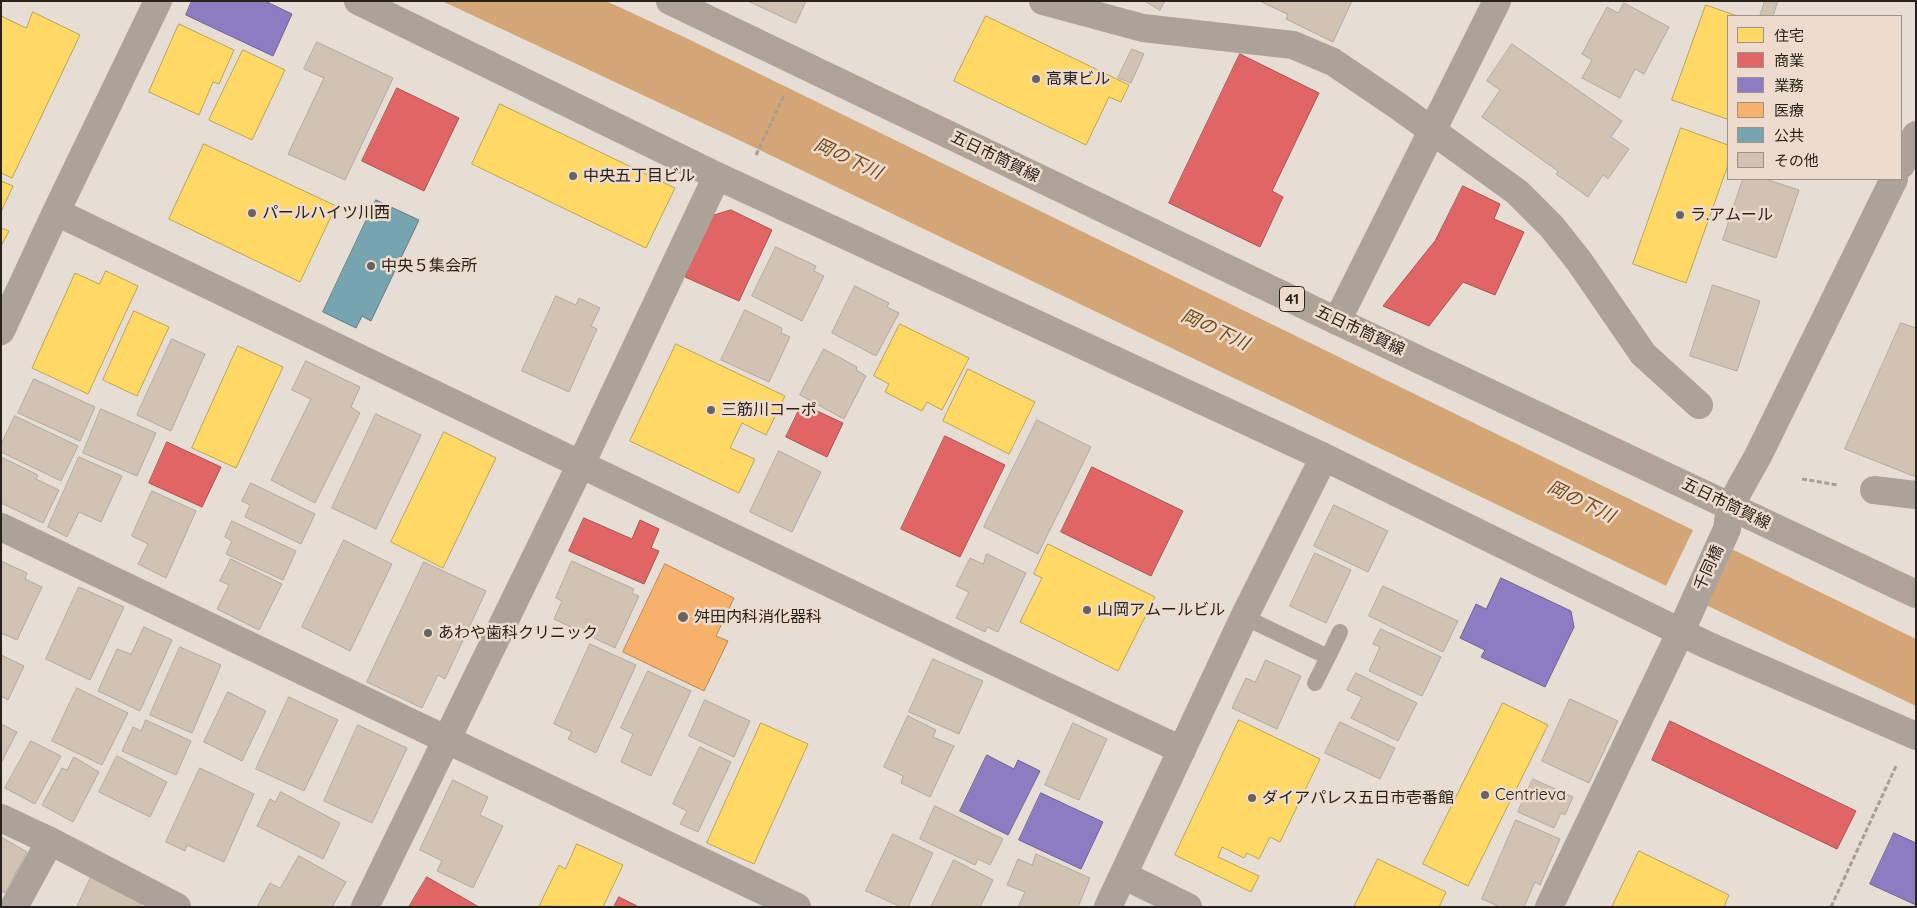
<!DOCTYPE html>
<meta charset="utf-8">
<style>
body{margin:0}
#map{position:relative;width:1917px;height:908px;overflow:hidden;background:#e6ddd4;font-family:Quicksand,"Noto Sans JP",sans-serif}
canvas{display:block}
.frame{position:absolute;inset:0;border:2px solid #28221c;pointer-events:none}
.legend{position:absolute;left:1727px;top:15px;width:175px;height:165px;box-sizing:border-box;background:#eddccd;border:1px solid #9e9286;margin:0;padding:6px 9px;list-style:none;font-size:15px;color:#28221c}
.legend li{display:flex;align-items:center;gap:10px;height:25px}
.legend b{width:25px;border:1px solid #9e9286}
</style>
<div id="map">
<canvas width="1917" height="908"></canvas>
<div class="frame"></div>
<ul class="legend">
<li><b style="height:14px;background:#ffd966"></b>住宅</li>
<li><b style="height:14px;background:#e06666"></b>商業</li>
<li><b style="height:14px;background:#8e7cc3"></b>業務</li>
<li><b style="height:14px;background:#f6b26b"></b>医療</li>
<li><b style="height:14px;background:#76a5af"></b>公共</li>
<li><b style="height:14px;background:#d2c2b1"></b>その他</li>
</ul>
</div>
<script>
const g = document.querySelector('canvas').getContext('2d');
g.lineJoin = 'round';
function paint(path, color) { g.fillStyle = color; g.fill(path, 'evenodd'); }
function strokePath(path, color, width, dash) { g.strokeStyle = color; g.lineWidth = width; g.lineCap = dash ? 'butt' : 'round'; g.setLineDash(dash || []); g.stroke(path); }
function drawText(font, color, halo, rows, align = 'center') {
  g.font = font + ' Quicksand,"Noto Sans JP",sans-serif'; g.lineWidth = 5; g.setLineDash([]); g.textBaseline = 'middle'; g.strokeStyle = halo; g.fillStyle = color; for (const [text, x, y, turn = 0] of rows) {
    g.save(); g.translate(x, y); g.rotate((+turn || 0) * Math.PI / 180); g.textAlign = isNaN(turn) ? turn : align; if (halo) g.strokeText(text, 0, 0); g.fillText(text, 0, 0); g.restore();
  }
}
paint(new Path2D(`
 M442,1H606L684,37L1916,639V706L743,142Z`), '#d4a575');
paint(new Path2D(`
 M1694,528L1734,547L1706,608L1665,588Z`), '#e6ddd4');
const homes = new Path2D(`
 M1706,5L1737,16H1728V115L1727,119L1672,100Z
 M33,12L80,35L12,178L1,173V16L26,28Z
 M986,16L1129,85L1121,102L1109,97L1086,145L954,81Z
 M179,24L234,50L219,84L213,82L199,115L149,92Z
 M243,50L285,70L252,140L209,120Z
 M500,104L675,188L646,248L472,164Z
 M1681,128L1728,145V165L1686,283L1633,264Z
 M204,144L336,206L300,282L169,219Z
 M1,181L13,186L1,212Z
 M1,228L9,231L1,246Z
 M106,271L138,286L88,394L32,368L75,273L99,284Z
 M134,311L169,327L137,396L103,380Z
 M900,324L969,358L942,410L927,402L922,411L885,392L889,384L874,376Z
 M676,344L785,396L766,435L742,423L730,448L755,459L739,493L630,441Z
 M238,346L283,367L236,468L192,448Z
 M968,369L1035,402L1009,454L943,421Z
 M444,432L496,458L443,568L391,542Z
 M1048,544L1155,597L1118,671L1020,622L1042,578L1034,574Z
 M1503,703L1548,725L1468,886L1423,864Z
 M1239,720L1320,759L1280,842L1270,837L1259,859L1247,853L1244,858L1222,847L1218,857L1259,876L1251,892L1175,855Z
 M761,723L808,744L754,864L707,843Z
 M577,844L623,865L603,907L539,906L559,865L565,869Z
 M1639,851L1729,895L1724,907H1612Z
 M1378,859L1446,892L1439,907H1354Z`);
paint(homes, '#ffd966');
strokePath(homes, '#bea250', 1);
const shops = new Path2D(`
 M1240,54L1319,93L1272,191L1283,197L1260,247L1169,203Z
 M397,88L459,118L424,191L362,161Z
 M1463,186L1500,204L1494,219L1524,232L1495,295L1463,282L1429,326L1383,306L1435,241Z
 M731,210L772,230L739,301L685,277L712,216Z
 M802,404L843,423L827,457L786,437Z
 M945,436L1005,465L960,557L901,529Z
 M167,442L221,467L202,507L149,483Z
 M1092,467L1183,511L1151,576L1061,532Z
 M584,518L632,539L640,520L659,529L651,548L659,551L644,584L569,551Z
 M1670,721L1856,811L1837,849L1652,760Z
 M427,877L479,907H409Z
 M619,897L639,907H614Z`);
paint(shops, '#e06666');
strokePath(shops, '#a95250', 1);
const offices = new Path2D(`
 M192,1H265L292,14L273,56L186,15Z
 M1501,578L1571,611L1574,627L1545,687L1481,657L1485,650L1460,638L1476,604L1486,609Z
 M987,755L1014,769L1018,760L1040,771L1008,835L960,811Z
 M1041,793L1103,822L1081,869L1019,840Z
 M1894,833L1916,843V905L1870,884Z`);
paint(offices, '#8e7cc3');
strokePath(offices, '#6f6191', 1);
const health = new Path2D(`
 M665,564L734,598L716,636L728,641L704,691L623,652Z`);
paint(health, '#f6b26b');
strokePath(health, '#b88753', 1);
const public = new Path2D(`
 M376,200L419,220L371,321L362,316L356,328L323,312Z`);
paint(public, '#76a5af');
strokePath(public, '#5f7e83', 1);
const building = new Path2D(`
 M748,1H806L796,23Z
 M1145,1H1165L1160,10Z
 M1260,1H1352L1333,42L1286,19L1288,15Z
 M1765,1H1778L1773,16H1760Z
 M1624,3L1669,27L1644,74L1635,69L1620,98L1582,78L1592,60L1582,54L1607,7L1618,13Z
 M317,42L393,78L345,180L288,154L324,78L304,69Z
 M1512,44L1622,121L1611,137L1629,149L1608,179L1603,175L1588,197L1556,174L1558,171L1482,117L1500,90L1487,81Z
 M1132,49L1144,54L1131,83L1118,78Z
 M1743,179H1765L1799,190L1776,258L1723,240Z
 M776,247L816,266L814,271L824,276L802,321L752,296Z
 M1713,285L1760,301L1737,371L1690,356Z
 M855,286L889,303L887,307L899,313L876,356L832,333Z
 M556,296L576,305L579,298L600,308L591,326L597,329L569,392L522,371Z
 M745,310L782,328L781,333L790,337L769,382L721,360Z
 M1901,323L1916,328V477L1845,449Z
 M172,339L205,354L171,431L137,415Z
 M824,349L857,367L856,370L866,376L844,419L800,395Z
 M306,361L360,387L351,407L360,413L315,503L271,480L311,399L292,390Z
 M34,379L95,407L80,441L18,413Z
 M101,409L156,433L137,476L83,453Z
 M376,414L421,435L376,529L332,508Z
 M15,416L78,446L61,481L1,452V445Z
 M1037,420L1091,447L1038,554L984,527Z
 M779,451L821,472L792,532L750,512Z
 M1,457L38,475L36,479L59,490L43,523L1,503Z
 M79,457L122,476L101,522L79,512L67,537L48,527Z
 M251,483L315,514L301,544L245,517L250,505L242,501Z
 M152,491L196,511L166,578L138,564L148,544L132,536Z
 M1334,505L1388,531L1368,572L1314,546Z
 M232,521L296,551L283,580L226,554L232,541L225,537Z
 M344,540L392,564L350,651L302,627Z
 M1315,553L1351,570L1326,623L1290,606Z
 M987,554L1026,573L998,632L987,627L985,632L956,618L969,592L956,586L970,558L983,564Z
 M231,559L282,584L259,630L217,609L229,585L220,581Z
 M1,561L27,573L25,579L42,587L17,640L1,633Z
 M572,561L634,589L632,593L639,596L615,648L554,619L562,601L556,598Z
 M424,562L486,591L445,679L438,675L422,708L367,682Z
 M1383,586L1458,621L1443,652L1369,616Z
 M79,587L124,607L90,680L46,659Z
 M144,627L172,640L140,711L98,691L117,649L131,654Z
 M1381,629L1441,657L1422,696L1369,671L1380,647L1373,644Z
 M590,644L636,665L596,753L568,739L572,732L554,724Z
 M180,647L221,665L192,733L150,715Z
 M1,655L24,666L8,700L1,696Z
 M933,659L983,681L959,734L909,712Z
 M1266,660L1301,676L1277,729L1232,708L1246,678L1255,682Z
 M648,671L691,691L651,776L621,762L633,734L621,728Z
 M1356,673L1417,703L1398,741L1351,718L1362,697L1347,690Z
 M77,688L128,713L102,765L52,741Z
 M228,692L266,711L242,761L204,742Z
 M289,697L338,720L304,791L256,769Z
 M1570,699L1618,721L1589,783L1542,761Z
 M705,700L750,721L734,757L689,736Z
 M908,716L936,730L933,737L954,746L930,797L901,783L903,776L884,767Z
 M146,720L191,741L176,775L122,751L133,727L141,731Z
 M1340,722L1395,748L1380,779L1325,753Z
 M1073,723L1107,739L1079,800L1045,785Z
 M1,724L17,732L1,763Z
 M358,725L407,748L372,823L324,801Z
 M31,741L61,756L35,804L5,788Z
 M700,747L731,762L698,832L680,824L687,811L673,804Z
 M117,756L167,782L150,817L99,792Z
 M74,757L99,772L73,822L42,805L62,768L67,770Z
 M200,768L254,794L224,862L187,845L185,851L166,842Z
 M1533,779L1573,797L1565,815L1561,813L1554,828L1518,812Z
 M453,780L488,797L480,815L503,826L473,888L437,871L442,861L420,850Z
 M281,792L340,823L323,859L257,826L270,799L275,802Z
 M935,806L1003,839L990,865L978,859L975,865L920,839Z
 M1516,820L1560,839L1540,885L1535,882L1524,907H1500L1482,899Z
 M893,834L933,853L908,907H901L866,891Z
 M1,837L27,852L5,893L1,891Z
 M1036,854L1090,878L1078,907H1018L1025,892L1007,885L1018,859L1032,865Z
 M299,856L346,882L332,907H257L270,883L280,888Z
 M954,860L993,880L980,907H931Z
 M91,877L143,901L140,907H77Z`);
paint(building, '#d2c2b1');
strokePath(building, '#b1aaa3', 1);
strokePath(new Path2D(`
 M756,155L784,95
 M1802,479L1838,485
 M1831,907L1896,766`), '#a69e97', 3, [5, 2.5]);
strokePath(new Path2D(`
 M1244,617L1328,657L1315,683
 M1328,657L1340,632`), '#aca299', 16);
strokePath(new Path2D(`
 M358,1L717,176L1324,457L1707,645L1916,736
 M1043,1L1143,28L1293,45L1333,62L1398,106L1517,192L1552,227L1579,261L1643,354L1699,405
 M56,212C431,392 805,574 1182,750
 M1337,321L1497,1
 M1,331L56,212L158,1
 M1874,490L1916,495
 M1,527L797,907
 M1,818L50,841L177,907
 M1123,875L1188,907
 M14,907L50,841
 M365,907L581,464L717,176
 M1108,907L1244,617L1324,457
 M1549,907L1681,631L1727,529L1730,506`), '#aca299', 28);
strokePath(new Path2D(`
 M1901,165L1916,135
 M1730,506L1758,456L1894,179`), '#aca299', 28);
strokePath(new Path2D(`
 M670,1L1337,321L1916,594`), '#afa398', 28);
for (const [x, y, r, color] of [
 [1036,79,5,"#6a635c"],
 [573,176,5,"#6a635c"],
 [252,213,5,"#6a635c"],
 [1680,215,5,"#6a635c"],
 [371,266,5,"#6a635c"],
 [711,410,5,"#6a635c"],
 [1087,610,5,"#6a635c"],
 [683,617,6,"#6a635c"],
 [428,633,5,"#6a635c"],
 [1485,795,5,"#6a635c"],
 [1252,798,5,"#6a635c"]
]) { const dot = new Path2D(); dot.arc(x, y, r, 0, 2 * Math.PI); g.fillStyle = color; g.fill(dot); strokePath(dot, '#eddccd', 2); }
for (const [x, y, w] of [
 [1292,299,25]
]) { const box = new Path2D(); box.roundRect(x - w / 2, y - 12.5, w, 25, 4); g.fillStyle = '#eddccd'; g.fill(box); strokePath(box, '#28221c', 1); }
drawText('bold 15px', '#28221c', null, [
 ["41",1292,299]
]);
drawText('16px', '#28221c', '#eddccd', [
 ["高東ビル",1046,79],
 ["中央五丁目ビル",583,176],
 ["パールハイツ川西",262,213],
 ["ラ.アムール",1690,215],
 ["中央５集会所",381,266],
 ["三筋川コーポ",721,410],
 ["山岡アムールビル",1097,610],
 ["舛田内科消化器科",694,617],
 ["あわや歯科クリニック",438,633],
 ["Centrieva",1495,795],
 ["ダイアパレス五日市壱番館",1262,798]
], 'left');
drawText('16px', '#28221c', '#eddccd', [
 ["五日市筒賀線",995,157,26],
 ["五日市筒賀線",1360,331,25],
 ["五日市筒賀線",1726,504,26],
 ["千同橋",1709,568,-65]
]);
drawText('italic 18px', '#724716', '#eddccd', [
 ["岡の下川",848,159,25],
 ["岡の下川",1215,330,25],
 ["岡の下川",1581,502,26]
]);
</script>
